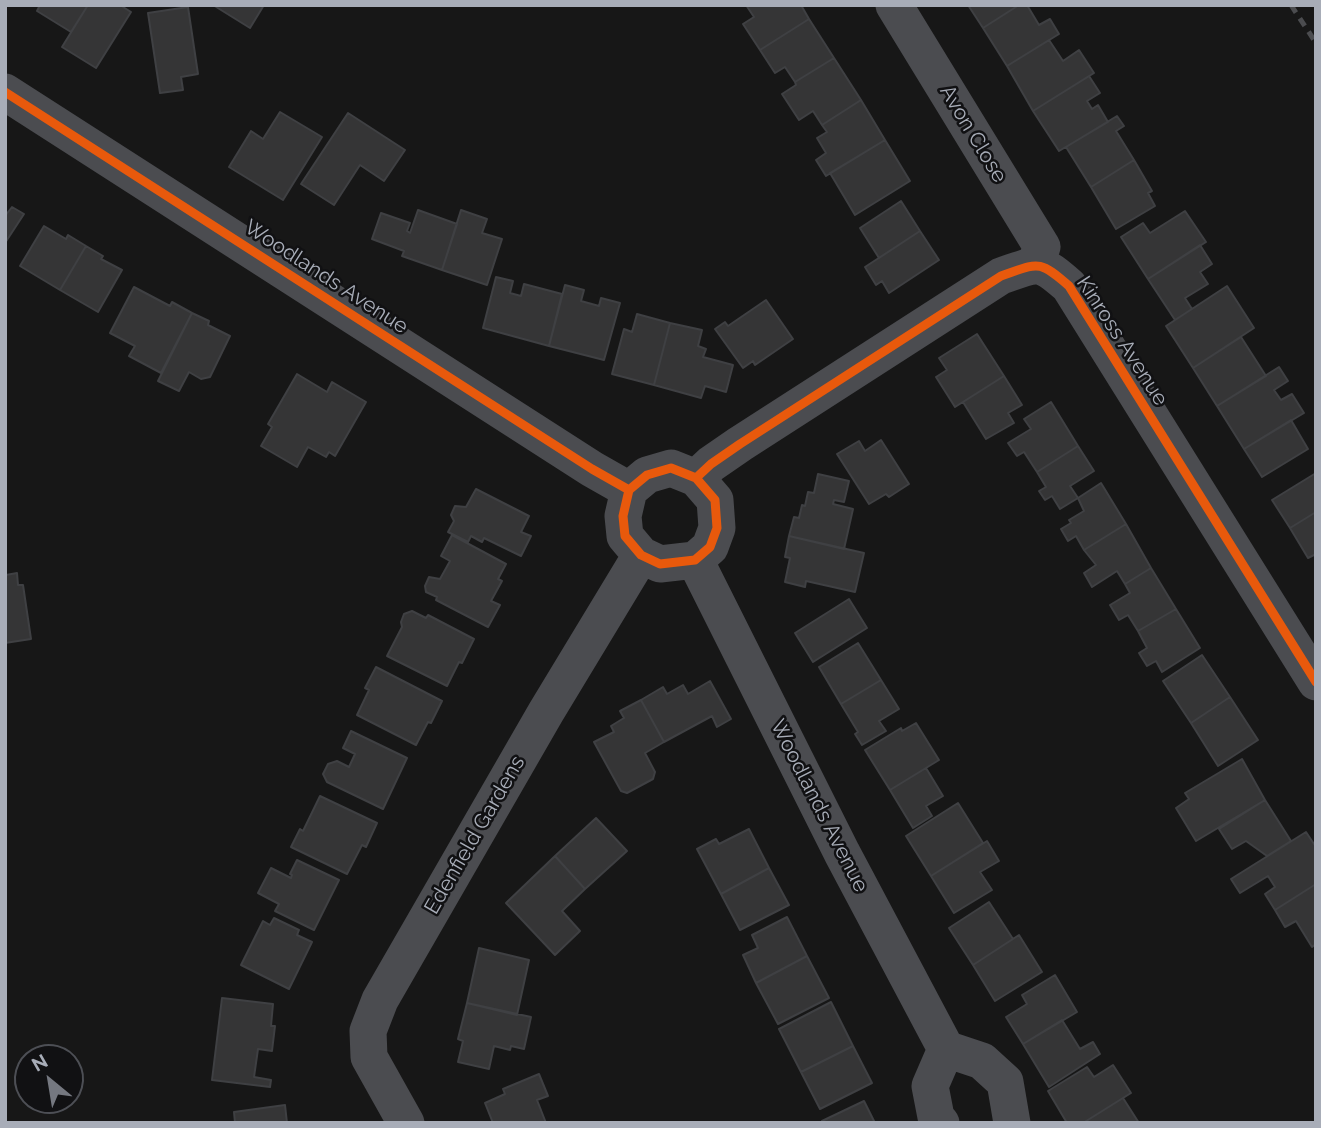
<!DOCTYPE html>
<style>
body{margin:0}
#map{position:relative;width:1321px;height:1128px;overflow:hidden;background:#171717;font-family:Raleway,sans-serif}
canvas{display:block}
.frame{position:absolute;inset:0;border:7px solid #a8adb8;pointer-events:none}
.north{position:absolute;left:14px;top:1044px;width:70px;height:70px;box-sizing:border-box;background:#111113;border:2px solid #4d4f55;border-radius:50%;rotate:330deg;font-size:19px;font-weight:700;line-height:28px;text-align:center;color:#a8adb8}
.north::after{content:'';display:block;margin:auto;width:24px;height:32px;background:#757880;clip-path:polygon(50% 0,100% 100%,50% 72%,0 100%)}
</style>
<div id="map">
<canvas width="1321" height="1128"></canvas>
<div class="frame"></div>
<div class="north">N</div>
</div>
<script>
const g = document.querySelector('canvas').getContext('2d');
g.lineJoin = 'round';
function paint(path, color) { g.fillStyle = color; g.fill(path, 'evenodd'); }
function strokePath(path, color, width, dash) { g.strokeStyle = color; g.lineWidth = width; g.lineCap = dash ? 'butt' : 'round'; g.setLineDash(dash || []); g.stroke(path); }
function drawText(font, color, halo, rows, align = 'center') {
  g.font = font + ' Raleway,sans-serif'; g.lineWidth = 5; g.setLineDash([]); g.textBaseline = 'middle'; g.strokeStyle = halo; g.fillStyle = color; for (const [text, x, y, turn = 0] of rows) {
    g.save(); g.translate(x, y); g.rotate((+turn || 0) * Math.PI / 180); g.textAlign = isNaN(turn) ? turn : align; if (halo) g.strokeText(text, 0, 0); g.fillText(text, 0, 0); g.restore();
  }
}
const building = new Path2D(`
 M40,5H88L71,32L37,11Z
 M88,5H120L131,12L96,68L62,47Z
 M213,5H264L250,28Z
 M746,5H801L809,19L760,50L743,24L754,17Z
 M968,5H1019L983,28Z
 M1019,5H1027L1039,25L1050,19L1059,34L1007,66L983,28Z
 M188,7L198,74L181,77L183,90L160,93L148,13Z
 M809,19L834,58L795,82L785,67L775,73L760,50Z
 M1049,40L1063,61L1079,50L1094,73L1033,111L1007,66Z
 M834,58L861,100L822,125L813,111L799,120L782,94L796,85L795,82Z
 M1089,76L1100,93L1087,101L1092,109L1098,105L1108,122L1059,151L1033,111Z
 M861,100L885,140L826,176L816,160L826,153L817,138L827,132L822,125Z
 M280,112L322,137L283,200L229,167L251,131L263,139Z
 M348,113L405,150L384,181L360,165L334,205L301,184Z
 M1117,116L1124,126L1116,131L1134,160L1091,187L1066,147Z
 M885,140L910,181L855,215L830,173Z
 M1134,160L1152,191L1148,193L1155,206L1116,229L1091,187Z
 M901,201L920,231L879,258L860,228Z
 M12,207L24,214L5,243V216Z
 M418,210L457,224L442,270L402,256L404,251L372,239L381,213L410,223L407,231L410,233Z
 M461,210L487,219L482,233L502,239L487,285L442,270Z
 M1185,211L1206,242L1148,279L1121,237L1143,223L1150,233Z
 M44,226L66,239L68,235L86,246L60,290L20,266Z
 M920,231L939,260L889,293L882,281L876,285L865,267Z
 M1200,245L1212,264L1200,272L1208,284L1185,298L1192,309L1175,320L1148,279Z
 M86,246L103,256L101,259L122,270L98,312L60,290Z
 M496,277L513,281L510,293L521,296L524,284L562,294L549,346L483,328Z
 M565,285L584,290L581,301L599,306L601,298L620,303L604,360L549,346Z
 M1227,286L1254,328L1193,368L1166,326Z
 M134,287L170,306L172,302L192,313L161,373L129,356L135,346L110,333Z
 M766,300L793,339L755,365L753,361L743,368L715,329L725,322L728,326Z
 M192,313L209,321L208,325L230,336L210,377L201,379L189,372L179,391L158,381Z
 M637,314L670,323L654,385L612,374L624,329L632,332Z
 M670,323L702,330L698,346L706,349L703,357L733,365L726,392L705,386L701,398L654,385Z
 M977,334L1004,376L955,407L936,377L947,370L939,358Z
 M1241,337L1266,376L1217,406L1193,368Z
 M1279,367L1288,381L1274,390L1281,400L1292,394L1304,413L1244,449L1217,406Z
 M297,374L327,392L332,382L366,402L335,456L329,452L326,457L308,447L297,467L261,446L272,427L268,424Z
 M1004,376L1022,405L1008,413L1014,423L986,439L963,402Z
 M1051,402L1078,446L1037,472L1024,452L1017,456L1008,443L1031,429L1024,419Z
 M1291,420L1308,449L1262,477L1244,449Z
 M881,440L909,484L889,497L886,494L869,504L837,454L859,441L865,451Z
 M1078,446L1094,471L1070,486L1078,498L1060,509L1052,496L1045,500L1039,491L1046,487L1037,472Z
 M1316,473V512L1290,528L1272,500Z
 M818,474L849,481L844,502L834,500L833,504L853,509L844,549L789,536L794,517L799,518L802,505L805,506L808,492L814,493Z
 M1101,483L1126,524L1084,550L1076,536L1068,541L1061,529L1071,523L1069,520L1084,511L1078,498Z
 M476,489L529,516L521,532L531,536L521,556L484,538L482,542L471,536L468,542L448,532L454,521L451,515L455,506L466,507Z
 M1316,512V554L1308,558L1290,528Z
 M1126,524L1151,568L1125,584L1117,571L1092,587L1084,573L1096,565L1084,550Z
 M452,535L506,564L498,579L502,581L491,601L500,605L488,627L436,600L437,597L426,592L425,586L429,577L440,579L450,561L441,556Z
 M789,536L864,553L855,592L806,581L805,587L785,582L790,558L785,557Z
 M1151,568L1176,609L1138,631L1128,615L1119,620L1110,605L1130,593L1125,584Z
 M5,569L6,575L17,573L18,585H23L31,639L5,643Z
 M849,599L867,628L813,662L795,633Z
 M1176,609L1200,648L1162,672L1156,661L1147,666L1139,653L1147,648L1138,631Z
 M412,611L426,618L428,615L474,639L462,663L459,662L447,686L387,656L402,627L401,622L404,614Z
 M858,643L881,680L841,704L819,667Z
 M1202,655L1230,697L1191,723L1163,681Z
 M376,667L442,701L431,723L428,722L416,745L357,715L369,690L365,688Z
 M881,680L899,709L879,721L886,731L862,745L855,734L858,732L841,704Z
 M710,681L731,719L717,727L712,716L664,742L641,700L663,687L667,694L683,685L688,694Z
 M1230,697L1258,740L1218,766L1191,723Z
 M641,700L664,742L645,753L655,772L653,779L627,793L621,791L594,742L614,732L611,726L624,718L620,711Z
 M916,723L939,760L890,790L865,750L901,728L902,731Z
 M351,731L407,758L383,809L327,782L323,774L328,764L337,761L349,767L355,754L343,748Z
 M1242,759L1265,800L1196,841L1176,808L1189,799L1185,793Z
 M926,768L943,796L926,806L932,816L913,828L890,790Z
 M320,796L377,823L366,847L362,845L347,874L291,847L300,829L303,831Z
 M1265,800L1291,841L1267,856L1246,841L1232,849L1219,829Z
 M958,803L983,843L931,876L906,836Z
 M596,818L627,851L585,889L555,856Z
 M749,829L769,868L721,894L697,849L716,839L719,844Z
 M1306,832L1316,847V884L1275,910L1265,894L1275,887L1268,876L1240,893L1231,879Z
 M987,841L999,861L980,872L992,890L954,913L931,876Z
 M555,856L585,889L562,911L580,931L555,955L506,903Z
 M297,860L339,880L314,930L275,911L279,904L258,893L271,868L291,878L292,875L290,874Z
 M769,868L789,905L740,930L721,894Z
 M1316,884V944L1312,947L1296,921L1285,927L1275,910Z
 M989,902L1013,939L973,965L949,928Z
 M787,917L807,956L756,983L743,955L758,948L752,935Z
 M274,918L299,930L297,935L312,942L289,989L241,965L263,921L270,925Z
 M1019,935L1042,972L995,1001L973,965Z
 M479,948L529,960L517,1015L467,1003Z
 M807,956L829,998L778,1024L756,983Z
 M1055,975L1077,1012L1023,1044L1006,1017L1027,1004L1022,995Z
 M222,998L273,1004L271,1026H275L272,1051L258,1049L254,1077L271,1080L270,1087L212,1080Z
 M831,1002L853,1046L801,1072L779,1029Z
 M467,1003L531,1017L524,1049L511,1046L510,1050L494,1046L489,1069L458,1062L463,1041L458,1039Z
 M1062,1020L1080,1049L1093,1042L1100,1054L1049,1087L1023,1044Z
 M853,1046L872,1083L820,1109L801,1072Z
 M1113,1065L1131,1093L1083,1123H1067L1048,1091L1087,1067L1094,1077Z
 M539,1074L548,1096L537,1100L546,1123H493L485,1103L505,1094L503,1089Z
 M1123,1098L1139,1123H1083Z
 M864,1101L875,1123H823L822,1121Z
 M285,1105L287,1123H235L234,1112Z`);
paint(building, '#353536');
strokePath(building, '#3f4043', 2);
strokePath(new Path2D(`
 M894,5L1042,247L1035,264
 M5,92L592,469L629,490
 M671,468L696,478L715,500L717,528L710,547L695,560L660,564L641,555L625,536L623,516L629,490L647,475Z
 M696,478L711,464L740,444L1001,276C1039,263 1038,259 1069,286L1316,682
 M695,560L842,853L946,1049L982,1061L1005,1082L1012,1123
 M406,1123L369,1057L368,1031L380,1000L546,712L641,555
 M941,1123L936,1117L930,1086L946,1049`), '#4b4c50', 37);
strokePath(new Path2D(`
 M1291,5L1316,43`), '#4b4c4f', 5, [9, 7]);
strokePath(new Path2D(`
 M5,92L592,469L629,490
 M671,468L696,478L715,500L717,528L710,547L695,560L660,564L641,555L625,536L623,516L629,490L647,475Z
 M696,478L711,464L740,444L1001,276C1039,263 1038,259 1069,286L1316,682`), '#e8590c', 9);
drawText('21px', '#a8adb8', '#111113', [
 ["Avon Close",973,134,59],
 ["Woodlands Avenue",326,277,33],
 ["Kinross Avenue",1122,341,57],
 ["Woodlands Avenue",819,806,63],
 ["Edenfield Gardens",475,835,-60]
]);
</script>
